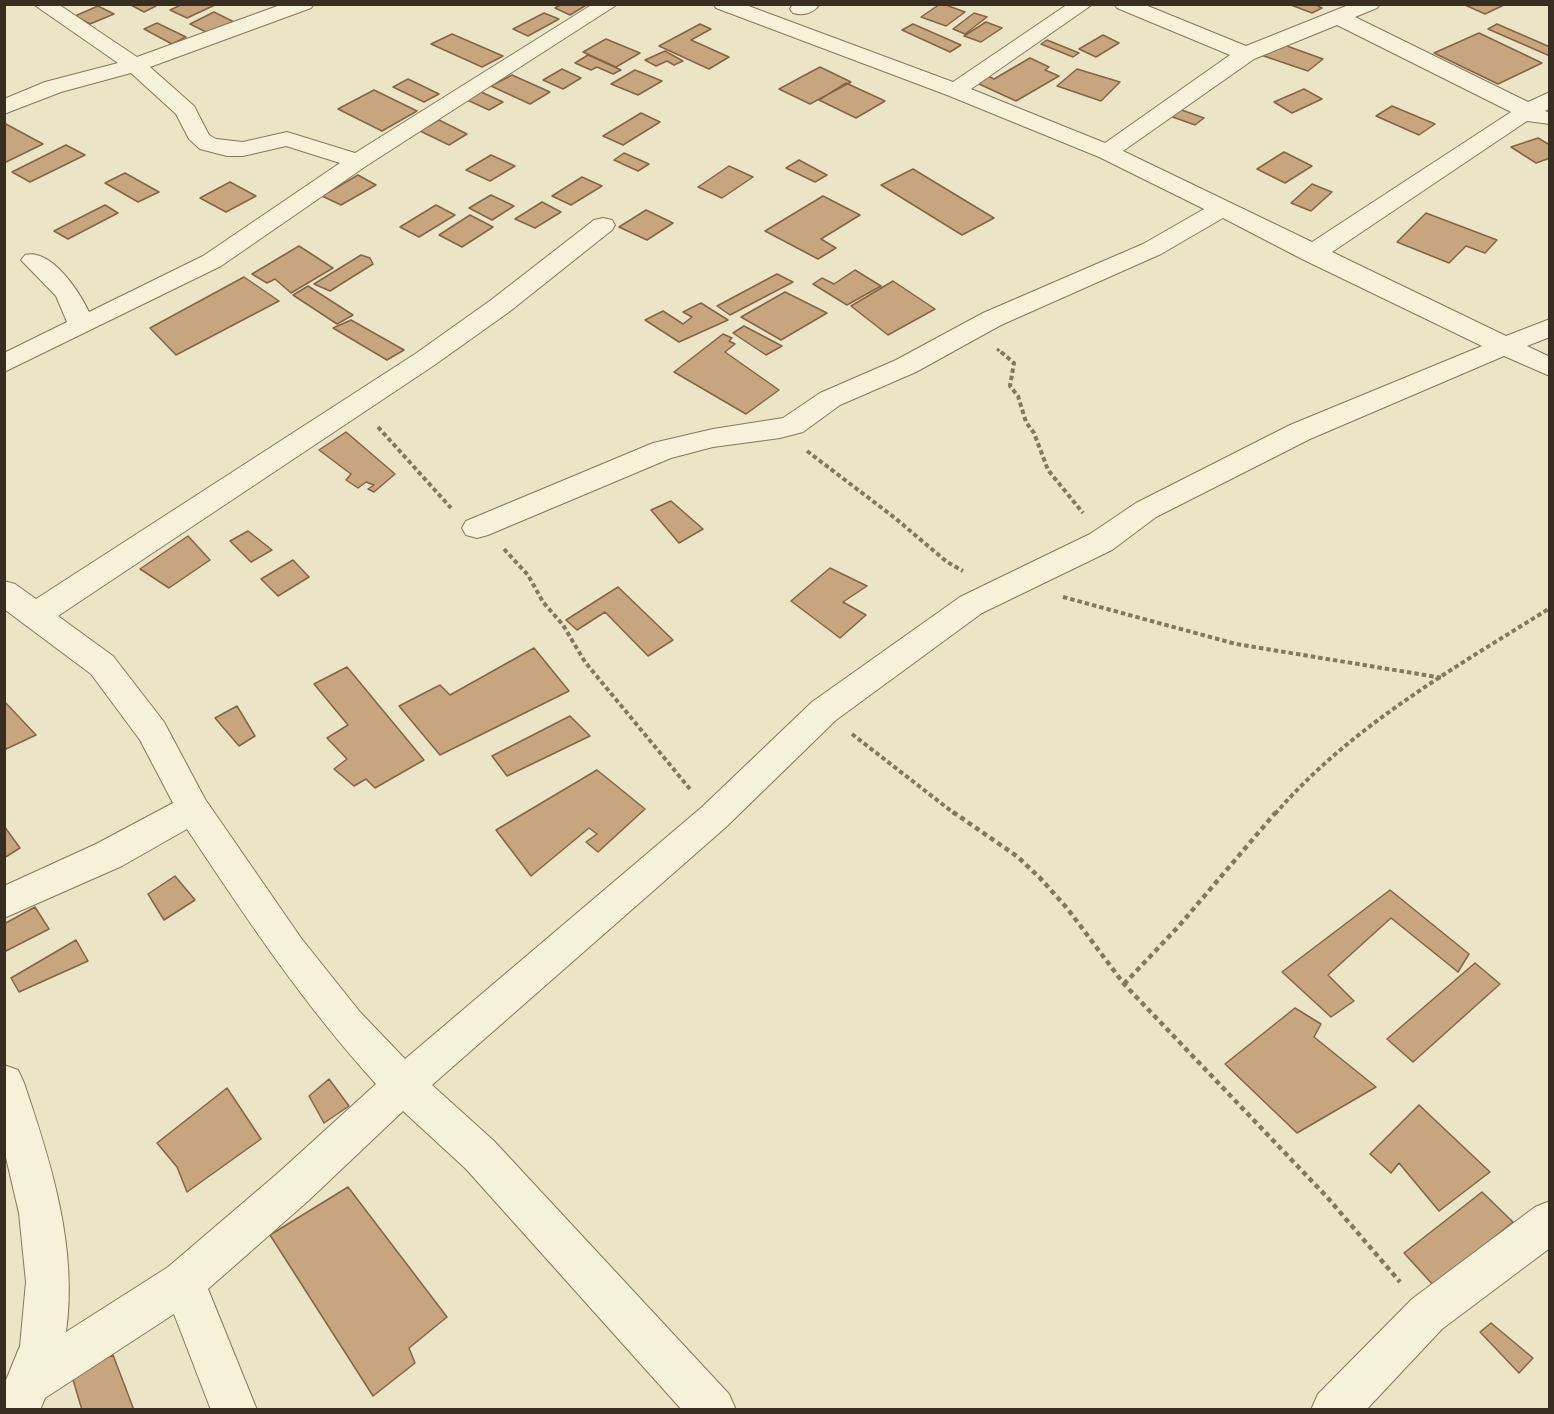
<!DOCTYPE html>
<style>
body{margin:0}
#map{position:relative;width:1554px;height:1414px;overflow:hidden;background:#ebe5c6;font-family:"Roboto Serif",serif}
canvas{display:block}
.frame{position:absolute;inset:0;border:6px solid #372d20;pointer-events:none}
</style>
<div id="map">
<canvas width="1554" height="1414"></canvas>
<div class="frame"></div>
</div>
<script>
const g = document.querySelector('canvas').getContext('2d');
g.lineJoin = 'round';
function paint(path, color) { g.fillStyle = color; g.fill(path, 'evenodd'); }
function strokePath(path, color, width, dash) { g.strokeStyle = color; g.lineWidth = width; g.lineCap = dash ? 'butt' : 'round'; g.setLineDash(dash || []); g.stroke(path); }
const building = new Path2D(`
 M129,4H152L156,6L144,12Z
 M183,4H217L187,18L170,10Z
 M562,4H588L570,15L555,8Z
 M940,4H943L965,12L946,26L921,17Z
 M1314,4L1322,8L1312,13L1291,5Z
 M1463,4H1506L1485,14Z
 M98,6L114,14L90,24L75,16Z
 M214,12L238,24L214,36L190,24Z
 M544,13L559,19L528,36L513,29Z
 M974,13L987,17L965,34L953,29Z
 M986,22L1002,28L981,42L964,36Z
 M157,23L186,37L172,44L144,29Z
 M700,24L711,29L691,40L729,57L709,69L659,46Z
 M913,24L961,45L950,52L902,30Z
 M1497,24L1550,47V56L1488,29Z
 M1479,33L1542,63L1498,84L1434,53Z
 M452,34L503,56L482,67L431,44Z
 M1103,35L1119,43L1096,57L1079,49Z
 M606,39L640,53L616,67L583,52Z
 M1047,40L1079,53L1073,57L1041,44Z
 M1273,41L1323,59L1308,71L1258,54Z
 M665,51L683,61L674,65L667,61L656,66L645,60Z
 M588,55L621,70L613,74L597,67L591,70L575,63Z
 M1030,58L1049,67L1045,70L1059,76L1016,101L966,78L978,71L994,79Z
 M820,67L851,82L810,104L779,89Z
 M562,69L581,78L563,89L543,80Z
 M1077,69L1120,82L1101,101L1057,86Z
 M635,70L662,81L638,95L611,84Z
 M512,75L550,92L530,104L491,86Z
 M408,79L439,94L424,102L393,87Z
 M846,83L885,101L856,118L819,100Z
 M1304,89L1322,99L1292,113L1274,102Z
 M374,90L417,111L382,131L338,109Z
 M479,91L503,102L489,110L465,99Z
 M1392,106L1435,124L1419,135L1376,116Z
 M1179,109L1204,118L1195,125L1170,116Z
 M641,113L660,122L623,145L603,136Z
 M439,120L467,134L449,145L420,131Z
 M4,123L43,144L4,163Z
 M1538,138L1550,145V158L1536,163L1511,147Z
 M66,145L85,155L30,182L12,172Z
 M1284,152L1312,166L1285,183L1257,169Z
 M624,153L649,164L638,171L614,160Z
 M491,155L515,166L490,181L466,170Z
 M799,160L827,175L815,182L786,168Z
 M729,166L753,177L722,198L698,187Z
 M913,169L994,218L962,235L881,185Z
 M125,173L159,192L138,202L105,183Z
 M358,175L376,185L341,205L322,196Z
 M582,177L602,186L571,205L552,196Z
 M230,182L256,196L226,212L200,198Z
 M1312,184L1332,192L1311,211L1291,203Z
 M491,195L514,206L492,220L469,208Z
 M823,196L860,215L821,239L836,248L818,259L765,231Z
 M542,202L561,212L535,228L515,219Z
 M105,205L118,213L68,239L54,231Z
 M436,205L455,215L419,237L400,227Z
 M646,210L673,223L647,240L619,227Z
 M1426,213L1497,240L1485,253L1466,246L1449,263L1397,242Z
 M470,215L493,227L462,247L439,235Z
 M299,246L333,268L291,293L275,279L267,283L252,274Z
 M361,255L370,258L373,264L330,291L314,284Z
 M855,270L881,286L847,305L813,284L822,278L834,284Z
 M777,274L793,282L730,315L717,306Z
 M244,277L279,301L176,355L150,328Z
 M893,281L935,309L888,335L851,306Z
 M308,286L353,315L337,324L293,295Z
 M785,292L827,313L781,340L741,317Z
 M701,303L728,320L679,342L645,320L663,311L683,324L692,317L683,312Z
 M351,320L404,350L387,360L333,328Z
 M744,326L782,346L766,355L733,333Z
 M723,334L732,338L729,341L735,344L725,352L779,390L746,414L674,372Z
 M346,432L395,474L374,492L368,489L374,485L366,482L358,488L346,480L351,474L319,450Z
 M671,501L703,529L679,543L651,510Z
 M248,531L272,550L251,562L230,541Z
 M188,536L210,560L169,588L140,569Z
 M293,560L309,577L278,596L261,579Z
 M830,568L867,586L843,602L866,615L840,638L791,601Z
 M618,587L673,640L648,656L605,612L577,630L566,620Z
 M534,648L569,691L440,755L399,706L440,685L450,695Z
 M347,667L424,760L375,788L366,779L354,786L334,769L347,759L327,738L348,725L314,684Z
 M4,701L36,735L4,750Z
 M237,706L255,736L239,746L215,718Z
 M570,716L590,736L507,776L492,756Z
 M597,770L645,809L598,852L586,842L597,834L589,828L531,876L496,830Z
 M4,826L20,848L4,858Z
 M175,876L195,900L164,920L148,894Z
 M1390,890L1469,954L1458,972L1391,918L1328,975L1354,1001L1331,1017L1282,972Z
 M35,907L49,929L4,952V924Z
 M76,940L88,961L19,992L11,978Z
 M1475,963L1500,984L1413,1062L1387,1039Z
 M1295,1008L1321,1024L1314,1037L1376,1087L1297,1133L1225,1064Z
 M329,1079L349,1106L324,1123L309,1096Z
 M227,1088L261,1139L187,1192L177,1167L157,1143Z
 M1419,1105L1490,1172L1439,1211L1399,1163L1391,1173L1370,1154Z
 M348,1187L447,1317L409,1348L415,1363L373,1396L270,1235Z
 M1482,1192L1513,1222L1434,1286L1404,1253Z
 M1491,1323L1533,1358L1519,1373L1480,1332Z
 M113,1355L134,1410H82L71,1373Z`);
paint(building, '#c7a57f');
strokePath(building, '#836545', 1.5);
const street = new Path2D(`
 M33,4H58L137,57L283,4H314L311,8L150,67L194,106L209,135L216,139L243,142L287,132L355,153L593,4H618L366,166L221,266L4,372V353L67,322L56,296L21,260L25,255C51,248 79,291 89,312L203,256L340,163L286,146L243,156H227L200,149L189,139L176,114L131,73L61,92L4,114V99L45,82L118,63Z
 M713,4H743L953,82L1068,4H1093L971,89L1105,143L1230,55L1117,8L1114,4H1143L1246,46L1351,4H1380L1377,8L1355,17L1528,102L1550,92V108L1545,111L1550,113V124L1527,121L1332,252L1506,336L1550,319V337L1527,346L1550,357V376L1504,356L1310,439L1156,517L1112,550L982,613L836,720L726,827L432,1085L494,1141L729,1394L736,1410H682L466,1169L403,1111L308,1201L208,1289L257,1410H211L174,1314L45,1398L40,1410H4V1385L20,1346L26,1282L19,1213L4,1149V1065L18,1070L24,1083C51,1162 78,1248 66,1332L168,1267L278,1173L376,1084C304,1005 246,918 187,829L122,866L4,918V886L96,844L173,803L140,740L91,674L4,609V581L15,584L36,599L415,354L491,300L594,220L603,218L612,220L615,225L612,230L509,312L433,366L58,616L113,656L164,722L205,799L301,938L360,1012L405,1059L702,807L812,702L960,597L1090,534L1136,503L1290,425L1482,346L1302,259L1223,218L1161,254L1001,325L916,372L840,405L803,432L780,438L713,447L671,458L488,535L477,538L466,535L462,528L466,521L653,443L713,429L783,418L820,393L896,360L983,313L1143,244L1204,209L1099,157L947,95L716,8ZM1337,25L1511,112L1312,242L1123,151L1254,59Z
 M820,4C814,13 803,16 793,13L790,9L793,4Z
 M1550,1201V1248L1442,1329L1366,1410H1311L1318,1394L1412,1299L1535,1207Z`);
strokePath(street, '#85775d', 2);
strokePath(new Path2D(`
 M997,349L1002,353`), '#85775d', 3, [3, 2]);
strokePath(new Path2D(`
 M1001,352L1014,363L1010,386L1018,396L1026,422L1034,433L1048,470L1083,513
 M378,427L451,508
 M807,451L895,518L947,562L963,571
 M504,549L528,575L543,602L563,625L585,662L690,789
 M1063,597L1236,644L1443,678
 M852,734L955,814
 M1275,814C1351,726 1453,669 1550,608`), '#85775d', 4, [4.5, 3]);
strokePath(new Path2D(`
 M953,812L1018,857L1040,878L1067,908L1124,984L1327,1197L1400,1282
 M1124,984L1178,927L1276,812`), '#85775d', 4.5, [5, 4]);
paint(street, '#f6f1d9');
</script>
